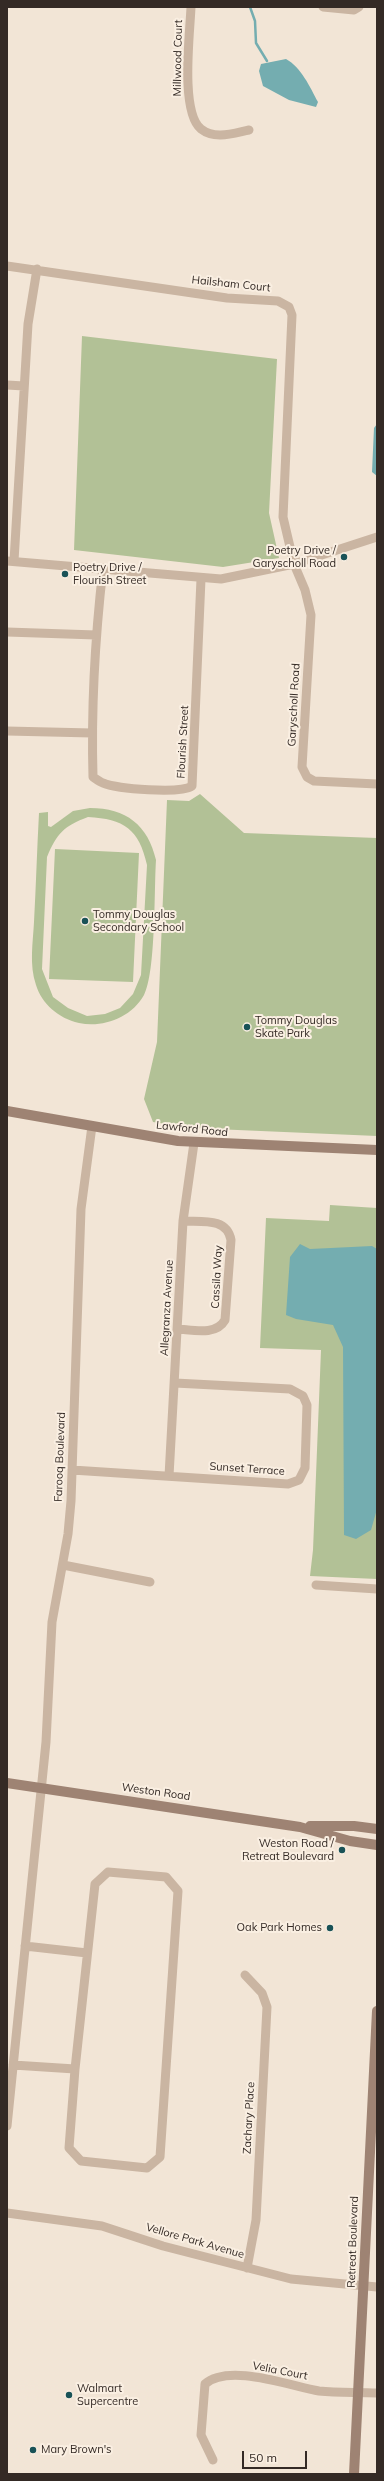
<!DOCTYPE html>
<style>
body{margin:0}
#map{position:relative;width:384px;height:2481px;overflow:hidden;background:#f2e5d6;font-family:Mulish,sans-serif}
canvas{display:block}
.frame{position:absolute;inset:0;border:8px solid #342a25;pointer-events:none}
.scale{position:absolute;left:242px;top:2451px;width:65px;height:18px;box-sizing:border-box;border:2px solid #342a25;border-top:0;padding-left:5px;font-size:12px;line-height:14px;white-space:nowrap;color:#342a25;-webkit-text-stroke:3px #faefe2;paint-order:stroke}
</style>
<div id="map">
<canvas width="384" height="2481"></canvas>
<div class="frame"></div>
<div class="scale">50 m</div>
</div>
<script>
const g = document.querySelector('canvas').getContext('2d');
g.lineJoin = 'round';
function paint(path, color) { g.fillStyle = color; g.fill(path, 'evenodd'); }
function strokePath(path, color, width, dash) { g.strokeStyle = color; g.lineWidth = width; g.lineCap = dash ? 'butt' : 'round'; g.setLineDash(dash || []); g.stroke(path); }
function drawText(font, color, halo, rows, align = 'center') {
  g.font = font + ' Mulish,sans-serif'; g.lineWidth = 4; g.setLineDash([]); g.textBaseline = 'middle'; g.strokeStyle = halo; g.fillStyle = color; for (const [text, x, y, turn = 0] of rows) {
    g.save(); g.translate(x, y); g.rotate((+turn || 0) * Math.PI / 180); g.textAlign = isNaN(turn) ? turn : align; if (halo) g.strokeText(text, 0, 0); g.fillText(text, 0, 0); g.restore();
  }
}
paint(new Path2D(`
 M82,336L277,359L269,513L279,558L223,567L74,550Z
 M200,794L244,833L377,838V1136L191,1128L153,1122L144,1099L157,1042L167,800L189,801Z
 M90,808C126,808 148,825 156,860C154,890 156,972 144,995C131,1018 103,1028 79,1023C58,1018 42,1004 36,985C29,965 33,942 34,922C36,885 37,849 39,813L48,812V826L51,827L73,811ZM88,817C124,819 139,829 147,865L141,975L133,994L120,1008L105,1014L87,1016L68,1008L53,997L42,969L47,857C57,833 64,826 88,817Z
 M55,849L139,853L133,982L49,979Z
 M330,1205L377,1208V1579L310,1576L313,1550L321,1350L260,1348L266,1218L329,1221Z`), '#b2c196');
paint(new Path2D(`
 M286,59C301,67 310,87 318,102L316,107L289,100L263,86L259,71L261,64Z
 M377,424V476L372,472L374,428Z
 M300,1244L310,1249L372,1246L377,1249V1509L371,1530L356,1539L344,1535L343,1347L333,1325L296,1319L286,1315L290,1257Z`), '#74adb0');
strokePath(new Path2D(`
 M250,7L255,21L256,43L267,61`), '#74adb0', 2.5);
strokePath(new Path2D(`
 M191,7C190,33 180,112 201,129C215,140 234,133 249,130
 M323,7L354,10L359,7
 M7,266L227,298L278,301L289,307L292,315L283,517L294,564L305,590L311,615L302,767L307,777L314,781L377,784
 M7,385L24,386
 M7,561L221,579L294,564L377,537
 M14,561L28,324L37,269
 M103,568C95,638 91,707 93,777C96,779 100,782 103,783C118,789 180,794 192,786L201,579
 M7,632L96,635
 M7,731L92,733
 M178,1329C193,1330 216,1336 225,1320L231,1240C227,1217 201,1222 183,1221
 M72,1470L288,1484L299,1480L305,1468L307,1405L303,1396L290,1389L175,1383
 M169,1476L183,1221L194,1143
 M63,1565L150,1582
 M316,1585L377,1589
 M25,1946L87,1953
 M245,1975L262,1993L267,2007L256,2220L247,2268
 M13,2065L75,2069L69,2148L81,2161L147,2168L160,2157L178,1891L166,1877L108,1872L95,1884L75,2069
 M7,2126L46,1742L52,1622L68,1534L71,1501L81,1209L92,1126
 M7,2213L102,2226L163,2246L291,2279L377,2287
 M213,2460L201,2435L205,2384C229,2363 290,2386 319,2391C338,2393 358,2392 377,2393`), '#cab5a2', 9);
strokePath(new Path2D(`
 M7,1111L178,1141L377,1150
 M7,1783L300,1827L350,1841L377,1845
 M310,1826H354L377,1829
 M354,2474L377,2011`), '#9e8373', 10);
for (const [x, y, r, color] of [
 [344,557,4,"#195257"],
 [65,574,4,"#195257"],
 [85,921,4,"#195257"],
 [247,1027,4,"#195257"],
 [342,1850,4,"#195257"],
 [330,1928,4,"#195257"],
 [69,2395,4,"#195257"],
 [33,2450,4,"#195257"]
]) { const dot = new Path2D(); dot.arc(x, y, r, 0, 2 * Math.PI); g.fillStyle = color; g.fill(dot); strokePath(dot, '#faefe2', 1.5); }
drawText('11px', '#342a25', '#faefe2', [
 ["Millwood Court",178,58,-89],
 ["Hailsham Court",231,284,6],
 ["Garyscholl Road",294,705,-87],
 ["Flourish Street",183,742,-87],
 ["Lawford Road",192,1129,6],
 ["Cassila Way",217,1277,-87],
 ["Allegranza Avenue",167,1308,-87],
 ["Farooq Boulevard",60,1457,-88],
 ["Sunset Terrace",247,1469,4],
 ["Weston Road",156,1792,8],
 ["Zachary Place",249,2118,-87],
 ["Vellore Park Avenue",195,2241,16],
 ["Retreat Boulevard",353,2242,-88],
 ["Velia Court",280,2371,11]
]);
drawText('11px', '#342a25', '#faefe2', [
 ["Poetry Drive /",336,551,"right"],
 ["Garyscholl Road",336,564,"right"],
 ["Poetry Drive /",73,568],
 ["Flourish Street",73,581],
 ["Tommy Douglas",93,915],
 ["Secondary School",93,928],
 ["Tommy Douglas",255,1021],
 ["Skate Park",255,1034],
 ["Weston Road /",334,1844,"right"],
 ["Retreat Boulevard",334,1857,"right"],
 ["Oak Park Homes",322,1928,"right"],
 ["Walmart",77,2389],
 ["Supercentre",77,2402],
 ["Mary Brown's",41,2450]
], 'left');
</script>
